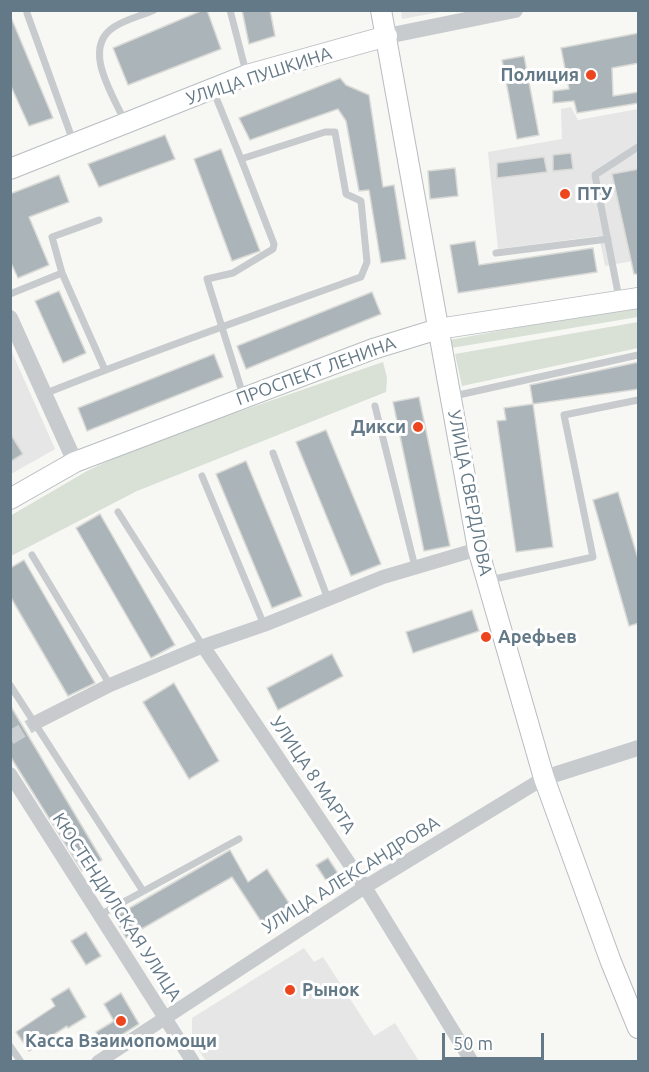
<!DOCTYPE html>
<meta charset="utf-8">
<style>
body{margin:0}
#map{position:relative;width:649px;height:1072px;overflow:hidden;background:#f7f7f4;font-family:Ubuntu,sans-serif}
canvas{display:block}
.frame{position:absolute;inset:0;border:12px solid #647987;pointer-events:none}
.scale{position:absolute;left:442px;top:1033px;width:102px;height:27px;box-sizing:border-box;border:3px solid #647987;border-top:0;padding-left:8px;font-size:18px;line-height:21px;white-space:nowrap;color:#647987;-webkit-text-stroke:4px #fff;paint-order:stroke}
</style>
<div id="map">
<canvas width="649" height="1072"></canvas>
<div class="frame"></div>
<div class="scale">50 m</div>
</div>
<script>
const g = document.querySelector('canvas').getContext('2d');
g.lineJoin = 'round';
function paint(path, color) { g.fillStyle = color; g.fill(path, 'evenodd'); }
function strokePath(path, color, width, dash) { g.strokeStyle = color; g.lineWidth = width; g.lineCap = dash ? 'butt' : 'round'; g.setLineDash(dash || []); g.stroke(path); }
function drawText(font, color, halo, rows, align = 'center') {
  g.font = font + ' Ubuntu,sans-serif'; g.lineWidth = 6; g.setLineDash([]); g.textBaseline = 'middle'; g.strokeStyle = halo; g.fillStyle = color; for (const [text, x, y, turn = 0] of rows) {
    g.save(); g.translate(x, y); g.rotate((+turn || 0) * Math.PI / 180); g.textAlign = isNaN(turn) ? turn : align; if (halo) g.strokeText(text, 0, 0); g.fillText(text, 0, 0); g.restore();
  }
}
paint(new Path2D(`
 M401,10H445V11L402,19Z
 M571,107L578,120L638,109V260L605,266L599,236L498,249L488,152L562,139L561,109Z
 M10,348L55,449L11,474H10Z
 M304,948L314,962L323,957L374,1036L395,1023L419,1061H206L192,1040V1018Z`), '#e5e6e5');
paint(new Path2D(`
 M638,305V317L451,348L450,340Z
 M638,322V348L462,386L455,354Z
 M383,362L387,378L386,392L137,491L11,556L10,516L87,471L142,445Z`), '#d9e0d5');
const building = new Path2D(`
 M203,10H207L221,49L128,85L113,48Z
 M242,10H270L275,36L249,44Z
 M10,15L53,118L29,126L10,84Z
 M639,33V63L612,68L613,96L639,92V103L577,113L574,101L553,103V91L569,89L561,48Z
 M524,56L539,135L517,139L502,60Z
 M340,78L346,85L369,95L383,187L394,185L406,259L381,263L369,190L359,191L346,121L338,109L250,140L239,118Z
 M165,135L175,159L99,187L88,164Z
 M221,149L260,251L232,261L194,159Z
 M571,153L573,169L553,171V155Z
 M544,157L547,172L497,178V163Z
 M455,168L458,196L430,199L428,171Z
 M639,169V274H634L612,174Z
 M59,175L69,202L29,217L49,265L18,278L10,261V194Z
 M475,241L479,265L593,248L597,272L458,293L450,245Z
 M59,291L86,353L63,363L35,301Z
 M372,292L381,314L246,369L237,346Z
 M214,354L223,377L87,431L78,408Z
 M639,362V389L533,404L530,385Z
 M419,397L450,546L424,551L393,402Z
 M533,404L553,547L516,552L497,421L506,420L504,408Z
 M326,430L381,564L351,576L296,442Z
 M10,433L23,454L10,462Z
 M246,461L302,596L272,608L216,474Z
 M618,492L639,562V623L629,626L593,500Z
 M100,514L175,645L151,658L76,528Z
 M24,560L95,683L68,696L10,596V568Z
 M472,610L479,631L413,653L406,632Z
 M332,654L343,676L278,710L267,688Z
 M174,683L219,761L189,779L143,702Z
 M10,705L102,860L82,871L10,756Z
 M230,850L248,882L267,869L296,914L268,932L232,877L126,938L114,917Z
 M328,858L343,881L331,888L316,865Z
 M86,932L101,956L86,965L71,941Z
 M69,988L86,1017L68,1028L67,1026L29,1051L16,1032L55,1006L51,999Z
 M121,993L139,1024L104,1046L96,1032L114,1021L104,1004Z`);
paint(building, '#abb4b9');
strokePath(building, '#d9d9d6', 1.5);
strokePath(new Path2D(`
 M10,738L35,723`), '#cbd1d3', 14, [14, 7]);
const secondary = new Path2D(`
 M381,10L478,549L544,778L611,962L638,1028
 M10,169L247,75L387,36
 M10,499L75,462L373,349L438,329L638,298`);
strokePath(secondary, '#b7bdc1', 22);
strokePath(new Path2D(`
 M230,10L246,72
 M27,13L73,141
 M213,90L241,159
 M124,120C113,95 81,48 114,27C126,19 141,16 154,10
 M99,220L52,237L62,273L105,370
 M496,253L608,239
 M10,294L62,273
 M619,298L595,175L638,147
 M44,394C149,352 255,315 361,277L367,262L361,201L346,194L335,132H325L241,159L274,244L273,249L233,273L207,279L243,395
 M454,396L638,355
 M375,406L415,567
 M273,453L328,599
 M202,476L264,625
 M118,512L203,646
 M32,555L110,685
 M490,580L593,557L564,415L638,400
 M10,685L143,891
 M98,916L239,839
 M10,1046L21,1062`), '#c7cbce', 7);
strokePath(new Path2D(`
 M203,646L365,887L472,1062
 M35,723L110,685L203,646L264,625L383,577L478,549
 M10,774L193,1062
 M98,1062L365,887L544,778`), '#c7cbce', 14);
strokePath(new Path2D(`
 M387,36L515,10
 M10,318L75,462
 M544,778L638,748`), '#c7cbce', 16);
strokePath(secondary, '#fff', 20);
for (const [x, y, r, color] of [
 [591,75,6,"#ed461e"],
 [565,194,6,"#ed461e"],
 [418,427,6,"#ed461e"],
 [486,637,6,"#ed461e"],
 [290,990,6,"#ed461e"],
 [121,1021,6,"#ed461e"]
]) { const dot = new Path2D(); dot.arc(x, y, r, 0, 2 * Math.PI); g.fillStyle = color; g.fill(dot); strokePath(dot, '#fff', 2); }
drawText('bold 18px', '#647987', '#fff', [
 ["Полиция",579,75,"right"],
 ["ПТУ",577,194],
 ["Дикси",406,427,"right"],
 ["Арефьев",498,637],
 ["Рынок",302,990],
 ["Касса Взаимопомощи",121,1041,"center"]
], 'left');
drawText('18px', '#647987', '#fff', [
 ["УЛИЦА ПУШКИНА",259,76,-18],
 ["ПРОСПЕКТ ЛЕНИНА",316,371,-20],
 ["УЛИЦА СВЕРДЛОВА",470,493,79],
 ["УЛИЦА 8 МАРТА",313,775,56],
 ["УЛИЦА АЛЕКСАНДРОВА",351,875,-32],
 ["КЮСТЕНДИЛСКАЯ УЛИЦА",117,907,57]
]);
</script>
